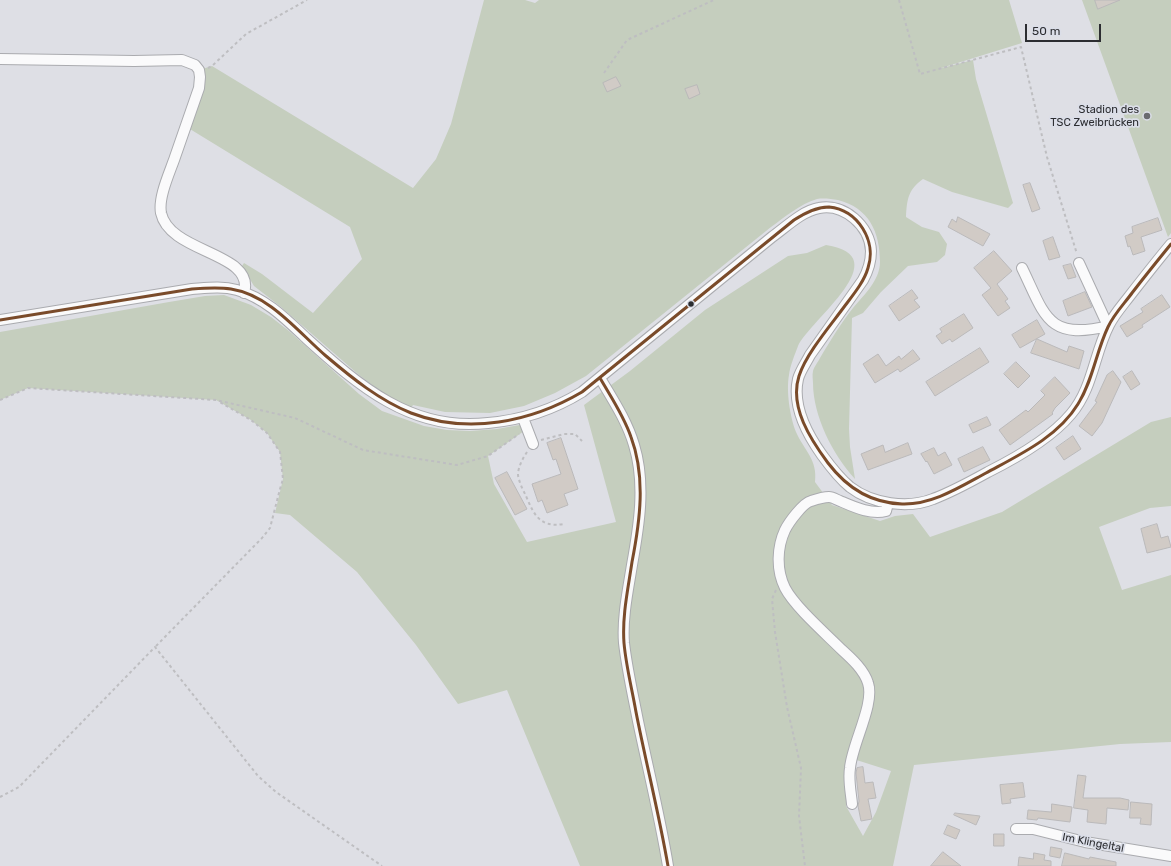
<!DOCTYPE html>
<meta charset="utf-8">
<style>
body{margin:0}
#map{position:relative;width:1171px;height:866px;overflow:hidden;background:#dedfe5;font-family:Rubik,sans-serif}
canvas{display:block}
.scale{position:absolute;left:1025px;top:24px;width:76px;height:18px;box-sizing:border-box;border:2px solid #2c2d31;border-top:0;padding-left:5px;font-size:12px;line-height:14px;white-space:nowrap;color:#2c2d31;-webkit-text-stroke:3px #dbdee8;paint-order:stroke}
</style>
<div id="map">
<canvas width="1171" height="866"></canvas>
<div class="scale">50 m</div>
</div>
<script>
const g = document.querySelector('canvas').getContext('2d');
g.lineJoin = 'round';
function paint(path, color) { g.fillStyle = color; g.fill(path, 'evenodd'); }
function strokePath(path, color, width, dash) { g.strokeStyle = color; g.lineWidth = width; g.lineCap = dash ? 'butt' : 'round'; g.setLineDash(dash || []); g.stroke(path); }
function drawText(font, color, halo, rows, align = 'center') {
  g.font = font + ' Rubik,sans-serif'; g.lineWidth = 3.5; g.setLineDash([]); g.textBaseline = 'middle'; g.strokeStyle = halo; g.fillStyle = color; for (const [text, x, y, turn = 0] of rows) {
    g.save(); g.translate(x, y); g.rotate((+turn || 0) * Math.PI / 180); g.textAlign = isNaN(turn) ? turn : align; if (halo) g.strokeText(text, 0, 0); g.fillText(text, 0, 0); g.restore();
  }
}
paint(new Path2D(`
 M484,0H525L535,3L539,0H1009L1022,43L938,69L973,60L976,79L1013,203L1008,208L952,192L923,179C908,190 907,199 906,217L922,227L939,232L947,244L945,255L937,262L908,266L881,292L863,313L852,318L849,429L850,447L855,479C833,455 813,416 813,383C813,380 812,375 813,371C814,367 818,362 820,358C830,341 841,323 853,308C864,295 880,280 880,262C880,232 869,208 838,200C831,199 824,198 817,199C800,204 785,217 771,227L586,376L555,393L524,406L490,413L445,412L413,405L411,408L384,394L359,375L281,307L254,286L242,266L244,263L262,274L313,313L362,259L350,227L185,126L199,70L212,66L413,188L436,159L451,124Z
 M1082,0H1171V233L1168,237Z
 M826,245C899,256 810,320 798,346C795,354 790,366 789,375C786,391 790,417 796,432C804,450 818,460 815,482L832,505L880,521L895,516L913,514L930,537L1002,512L1151,422L1171,417V506L1150,508L1099,527L1122,590L1171,575V742L1120,744L914,765L893,866H580L507,690L458,704L416,645L357,572L290,515L275,513L283,479L280,452L267,433L251,420L216,400L28,388L0,400V332L169,302L205,296L224,295L251,305L271,317L289,331L359,394L382,411L424,426L447,430L470,431L497,429L525,424L527,429L488,456L494,484L527,542L616,522L584,405L630,371L705,310L788,256L807,253ZM847,757L891,771L876,812L863,836L846,806Z`), '#c5cebe');
const building = new Path2D(`
 M1095,0H1120L1098,9Z
 M616,77L621,86L607,92L603,83Z
 M697,85L700,94L689,99L685,89Z
 M1030,183L1040,209L1032,212L1023,185Z
 M958,217L990,234L983,246L948,227L952,219L956,222Z
 M1158,218L1162,230L1141,237L1145,251L1133,255L1130,246L1128,247L1125,236L1133,233L1132,227Z
 M1053,237L1060,257L1049,260L1043,241Z
 M994,251L1012,271L997,284L1008,299L1005,301L1010,308L998,316L982,295L991,288L974,268Z
 M1071,264L1076,277L1068,279L1063,266Z
 M912,290L918,298L914,300L920,307L899,321L889,306Z
 M1085,292L1092,307L1068,316L1063,301Z
 M1162,295L1170,307L1142,325L1143,327L1127,337L1120,326L1143,312L1141,309Z
 M964,314L973,328L952,342L950,339L942,344L936,336L942,332L940,329Z
 M1037,320L1045,334L1020,348L1012,335Z
 M1037,339L1067,352L1069,346L1084,351L1079,369L1031,353Z
 M980,348L989,362L935,396L926,382Z
 M913,350L920,359L900,372L898,369L875,383L863,364L878,354L886,366L899,356L901,359Z
 M1016,362L1030,376L1018,388L1004,374Z
 M1113,371L1121,382L1102,423L1092,436L1079,426L1097,402L1095,401L1107,375Z
 M1132,371L1140,384L1131,390L1123,377Z
 M1055,377L1070,393L1055,408L1052,413L1053,414L1010,445L999,430L1026,410L1028,412L1045,395L1041,391Z
 M987,417L991,425L973,433L969,425Z
 M1073,436L1081,449L1064,460L1056,448Z
 M561,438L578,489L564,494L568,505L547,513L542,500L538,502L532,484L561,474L556,459L553,460L547,443Z
 M908,443L912,454L868,470L861,454L883,445L885,452Z
 M983,447L990,460L964,472L958,459Z
 M934,448L938,456L945,452L952,465L934,474L927,461L926,462L921,454Z
 M507,472L527,509L515,515L495,478Z
 M1157,524L1161,538L1168,536L1171,547L1147,553L1141,529Z
 M863,767L865,783L873,782L876,798L868,799L872,819L861,821L858,806L859,801L856,773L857,768Z
 M1078,775L1086,776L1083,798H1120L1129,800L1128,810L1107,808L1106,824L1087,822L1088,810L1074,808Z
 M1023,783L1025,797L1010,799L1011,803L1002,804L1000,785Z
 M1131,802L1152,804L1151,825L1140,824L1141,818H1130Z
 M1052,804L1072,807L1070,822L1038,818L1037,820L1027,819L1028,810L1051,812Z
 M955,813L980,816L976,825L954,815Z
 M948,825L960,830L956,839L944,834Z
 M994,834H1004V846H994Z
 M1051,847L1062,849L1060,858L1050,856Z
 M943,852L961,866H931Z
 M1034,853L1045,855L1044,860L1051,861V866H1018L1019,857L1033,859Z
 M1065,853L1089,859L1090,857L1116,862V866H1062Z`);
paint(building, '#d1cbc6');
strokePath(building, '#bab9ba', 1);
const minor = new Path2D(`
 M0,59L134,61L182,60L195,65L199,70L200,77L199,88C191,111 183,134 175,157C170,172 158,197 161,213C170,254 256,252 244,293
 M1022,268C1045,315 1047,341 1108,326L1079,263
 M0,320L192,289C207,288 222,286 237,290C265,298 285,318 306,338C359,386 412,432 488,423C522,420 553,410 582,392L772,237C786,227 802,211 819,208C844,203 870,226 871,251C871,261 868,271 863,280L810,355C806,363 800,371 798,379C792,406 807,434 822,455C830,466 839,478 850,487C872,504 908,509 933,499C952,492 970,482 988,472C1016,458 1051,438 1071,414C1093,388 1094,354 1109,325C1114,315 1121,307 1128,298C1142,280 1156,262 1171,244
 M600,378C613,400 627,421 634,445C646,484 639,526 632,565C628,590 622,618 624,643C627,669 633,695 638,721C648,769 660,817 668,866
 M523,418L533,444
 M852,804C851,793 848,780 850,768C852,744 875,704 868,683C864,670 852,659 842,650C826,634 795,607 785,588C776,570 777,547 785,530C789,522 803,503 811,501C817,499 823,497 829,497C833,497 837,500 840,501C854,507 871,515 886,511L888,503
 M1016,829H1033L1085,842L1171,856`);
strokePath(minor, '#aaabaf', 12);
strokePath(new Path2D(`
 M899,0L920,74L1021,47L1047,157L1077,254
 M208,68L212,66L246,34L307,0
 M604,73L627,40L714,0
 M0,400L28,388L216,400L295,418L363,450L457,465L488,456L519,434
 M541,440L564,434H575L582,441
 M527,452C523,458 518,467 518,475C519,482 523,490 526,496C534,515 540,528 564,524
 M776,590L772,599L775,632L787,707L801,768L799,816L805,866
 M156,646L262,538L270,528L280,489L283,479L280,452L267,433L251,420L218,401
 M0,797L19,787L155,647L258,776L276,792L382,866`), '#bebec1', 2, [3, 3]);
strokePath(minor, '#fafafb', 10);
strokePath(new Path2D(`
 M0,320L192,289C205,288 218,287 231,289C270,295 298,332 326,356C352,378 379,400 411,413C468,435 531,422 582,392L794,220C805,213 816,207 829,207C858,210 877,241 868,268C864,282 853,295 844,307C830,326 806,354 799,376C789,407 811,440 828,463C847,488 870,503 902,504C932,505 960,487 986,473C1019,455 1058,437 1078,404C1093,380 1096,352 1108,327C1114,314 1124,304 1132,293C1145,276 1158,260 1171,244
 M600,378C611,397 624,416 631,437C646,477 640,521 632,562C628,589 622,616 624,643C626,666 632,689 636,712C646,763 659,814 668,866`), '#7a4b2a', 3);
for (const [x, y, r, color] of [
 [1147,116,4,"#6a6b70"],
 [691,304,3.5,"#2c2d31"]
]) { const dot = new Path2D(); dot.arc(x, y, r, 0, 2 * Math.PI); g.fillStyle = color; g.fill(dot); strokePath(dot, '#dbdee8', 1.5); }
drawText('11px', '#2c2d31', '#dbdee8', [
 ["Stadion des",1139,110],
 ["TSC Zweibrücken",1139,123]
], 'right');
drawText('11px', '#2c2d31', '#dbdee8', [
 ["Im Klingeltal",1093,843,11]
]);
</script>
